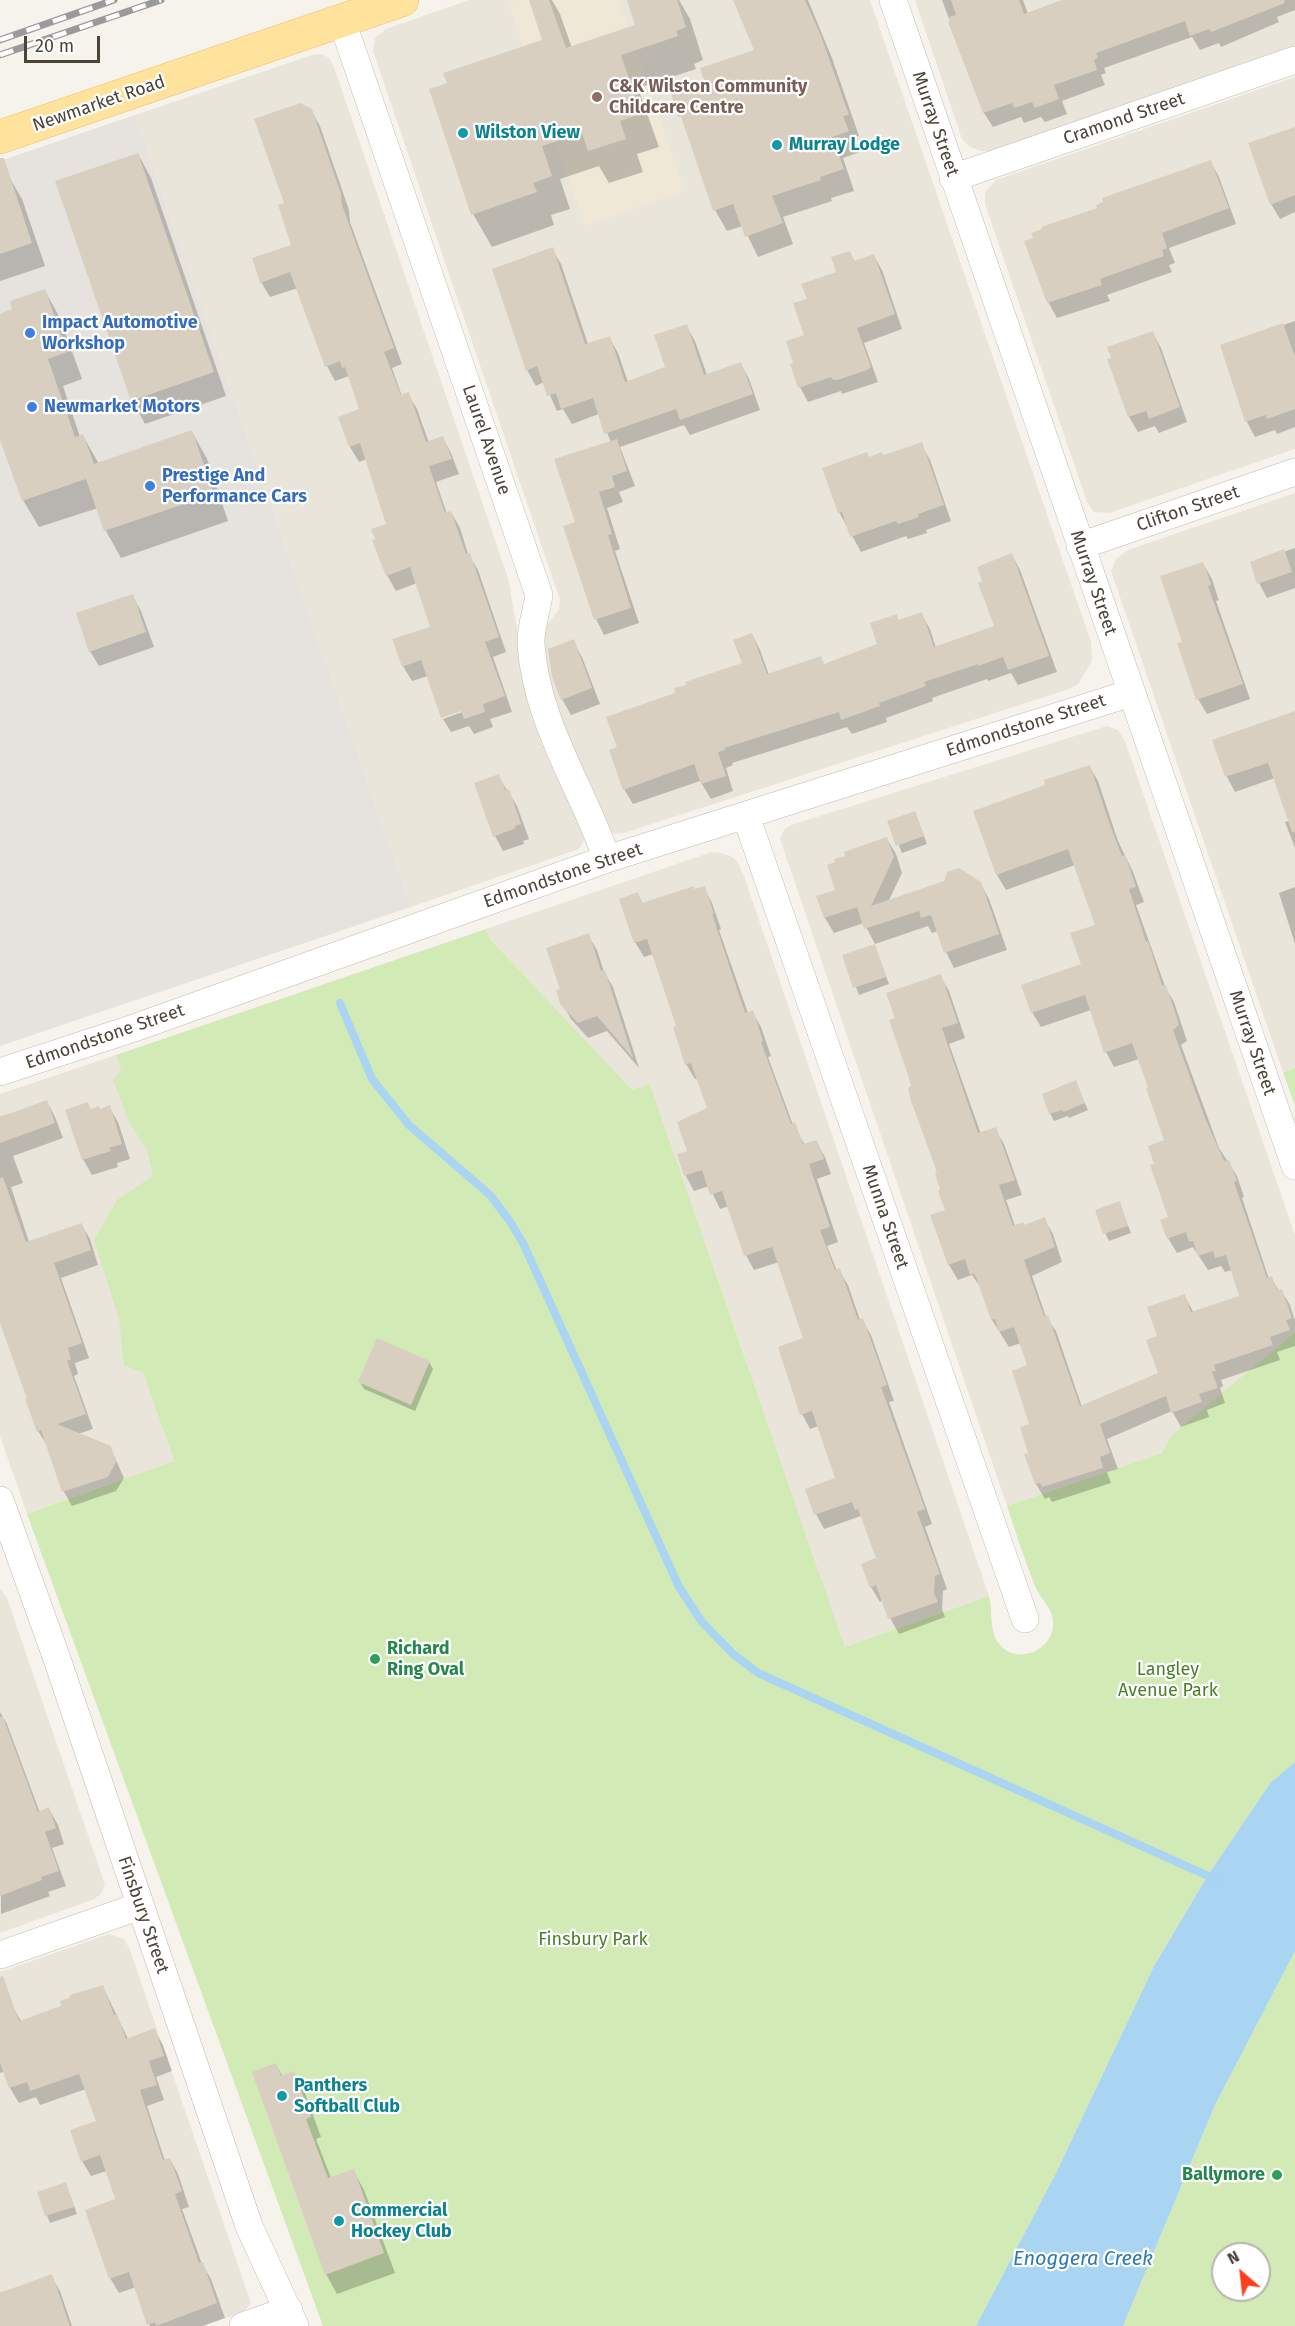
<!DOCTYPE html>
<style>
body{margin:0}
#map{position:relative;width:1295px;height:2326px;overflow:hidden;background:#f6f3ec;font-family:"Fira Sans",sans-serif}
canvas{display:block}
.north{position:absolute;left:1211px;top:2242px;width:60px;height:60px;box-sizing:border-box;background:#fff;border:2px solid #b7b4b0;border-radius:50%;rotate:332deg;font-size:16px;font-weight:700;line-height:24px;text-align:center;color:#4b4439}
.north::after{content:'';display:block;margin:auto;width:21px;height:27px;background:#fc3f1d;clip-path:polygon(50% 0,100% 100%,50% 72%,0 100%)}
.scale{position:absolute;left:24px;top:36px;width:76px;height:27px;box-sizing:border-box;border:3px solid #4b4439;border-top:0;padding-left:8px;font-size:18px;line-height:21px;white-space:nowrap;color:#4b4439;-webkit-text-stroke:4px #fff;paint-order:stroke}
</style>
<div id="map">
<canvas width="1295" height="2326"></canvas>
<div class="north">N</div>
<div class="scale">20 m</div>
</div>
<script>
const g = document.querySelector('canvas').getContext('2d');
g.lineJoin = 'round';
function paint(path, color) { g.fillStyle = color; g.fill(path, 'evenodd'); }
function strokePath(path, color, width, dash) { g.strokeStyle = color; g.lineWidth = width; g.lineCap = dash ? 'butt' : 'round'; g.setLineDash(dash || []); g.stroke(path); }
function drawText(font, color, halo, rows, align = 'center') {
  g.font = font + ' "Fira Sans",sans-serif'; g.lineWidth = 4.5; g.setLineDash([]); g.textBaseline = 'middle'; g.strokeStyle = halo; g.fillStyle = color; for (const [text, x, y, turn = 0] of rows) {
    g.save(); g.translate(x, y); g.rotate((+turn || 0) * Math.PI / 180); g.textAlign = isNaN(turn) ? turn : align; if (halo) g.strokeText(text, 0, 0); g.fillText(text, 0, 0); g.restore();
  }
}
paint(new Path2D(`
 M469,0H870L1091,642L1092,661L1078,684L1069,689L624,833L616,834L610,832L555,712L541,633L559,609L560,600L373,51L375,38L386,29Z
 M915,0H1295V45L990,151H981L970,147L962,139Z
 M321,54L329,58L334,67L508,578L519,640L585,838L579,849L411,907L135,115L312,55Z
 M1295,77V449L1109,513L1094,512L1087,502L985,204V192L996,180Z
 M1295,493V1068L1283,1072L1111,571L1116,559L1128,550Z
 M1107,726L1118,730L1125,741L1295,1235V1332L1173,1435L1162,1453L1007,1506L780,839L784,830L791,825Z
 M712,852L722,853L732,857L737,861L744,876L989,1596L845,1647L650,1084L632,1091L490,939L486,929Z
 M116,1055L184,1250L110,1276L174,1461L27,1514L0,1436V1094Z
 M0,1588L7,1598L105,1885L101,1894L92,1900L0,1933Z
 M109,1934L124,1939L130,1950L251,2303L244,2312L202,2326H0V1972Z`), '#eae5da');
paint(new Path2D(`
 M135,115L411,907L0,1046V161Z`), '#e6e2dd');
paint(new Path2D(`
 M517,0H619L685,191L585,226L508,3Z`), '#efe8d6');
paint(new Path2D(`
 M486,929L490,939L632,1090L650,1084L845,1647L989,1596C993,1611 989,1627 997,1641C1014,1668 1056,1651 1053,1620C1051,1606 1039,1597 1034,1584C1024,1559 1016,1532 1007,1506L1162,1453L1172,1435L1295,1332V1762L1271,1782L1208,1875L1154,1966L1056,2173L976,2326H323L27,1514L174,1461L143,1372L124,1366L119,1319L94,1240L117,1200L153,1176L147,1150L129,1122L113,1080L121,1070L116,1055Z
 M1295,1068V1106L1283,1072Z
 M1295,1951V2326H1123L1215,2105ZM1223,2254H1259V2290H1223Z`), '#d2eab5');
paint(new Path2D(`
 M1295,1762V1951L1215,2105L1123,2326H976L1056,2173L1154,1966L1208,1875L1271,1782Z`), '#a9d4f2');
paint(new Path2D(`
 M531,0H552L560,14L572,48L637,26L629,0H679L690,19L703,60L694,64L696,69L638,88L659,147L637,154L643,172L609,183L599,166L560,179L570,209L551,215L554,225L492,247L473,214L544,41Z
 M735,0H808L832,58L859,136L854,137L860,152L843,158L854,191L831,198L832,201L783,217L793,244L758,257L743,226L727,231L715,210L673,94L707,84L755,51Z
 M942,0H1023L1028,14L1067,0H1295V10L1277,17L1279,22L1221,47L1219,43L1200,50L1192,37L1104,68L1106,73L1101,75L1105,85L1062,101L1067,114L1045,122L1041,117L1024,123L1021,117L993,127L984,113Z
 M311,110L320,126L349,210L350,222L402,364L392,368L402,396L408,394L417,409L429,443L443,438L451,453L459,474L436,482L447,514L451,512L460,528L468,554L478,570L506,652L493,657L512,712L490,719L493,727L474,734L469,726L451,732L443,719L468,710L467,707L443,716V718L428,676L412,681L403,666L432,627L417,583L396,591L387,575L388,525L367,459L359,462L350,447L361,410L349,376L335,381L327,366L298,288L270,297L261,282L293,245L286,204Z
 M1295,130V212L1280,219L1271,204Z
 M138,154L151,178L226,396L145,424L132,400Z
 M1211,162L1219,177L1236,224L1169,248L1175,263L1169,265L1172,272L1107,295L1110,301L1057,318L1048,302L1099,209Z
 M8,175L22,199L45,266L0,281V178Z
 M552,249L561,264L588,344L609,337L618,353L628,382L666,368L686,325L695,341L707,375L741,364L749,379L760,410L690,435L684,425L620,447L635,486L619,492L623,502L607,508L620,549L615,551L639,623L604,635L596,619L577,523L611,442L599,414L572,424L563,409L557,411L544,382L536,386L527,370L493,270Z
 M849,252L855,262L874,256L882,270L902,329L864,343L878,382L842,394L841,391L808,402L800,387L808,299L838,273Z
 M45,291L60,318L82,379L63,386L80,437L83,436L99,464L192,432L207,459L228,521L121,558L106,531L98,508L39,527L23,500L0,434V315L14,310Z
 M1295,321V427L1277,434L1275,430L1255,437L1247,422L1222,346Z
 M1152,332L1161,348L1187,422L1159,433L1155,426L1138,432L1129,417L1109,360Z
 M921,444L930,460L951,521L926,530L927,533L908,539L906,536L861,552L839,512L869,458L884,457Z
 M1295,548V588L1267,598L1259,583L1251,563Z
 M1012,555L1020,570L1057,672L1018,685L1011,673L988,681L987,679L932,698L933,701L886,718L887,722L852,734L847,727L732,763L733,765L726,768L733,791L711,799L700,781L633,804L624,789L618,748L677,694L744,664L752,634L760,650L769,675L825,665L879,645L896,616L899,621L921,614L930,629L936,648L996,627Z
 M1203,564L1212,579L1218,598L1219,600L1216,601L1250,699L1207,714L1198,699L1184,642Z
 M132,596L141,611L154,647L99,666L90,651Z
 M573,641L582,657L600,704L571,715L562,699Z
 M1295,713V848L1285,822L1289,821L1275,778L1235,792L1227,777L1214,741Z
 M1089,766L1098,781L1118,841L1133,872L1144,902L1136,905L1166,989L1174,1002L1187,1041L1181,1045L1219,1148L1237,1176L1244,1197L1242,1198L1269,1279L1271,1278L1279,1291L1281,1290L1290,1305L1295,1321V1346L1277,1352L1280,1360L1221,1380L1223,1386L1220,1388L1225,1403L1207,1410L1209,1417L1181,1427L1172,1411L1107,1439L1118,1469L1107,1472L1111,1483L1052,1502L1049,1497L1045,1499L1036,1484L1030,1454L1029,1366L1021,1343L1009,1347L992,1320L981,1288L972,1275L958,1280L949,1265L932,1216L947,1210L897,1019L940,976L949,991L965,1038L949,1044L981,1134L995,1129L1004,1144L1022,1195L1006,1200L1015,1226H1023L1044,1219L1053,1234L1062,1262L1032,1276L1046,1317L1056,1331L1082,1407L1159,1374V1337L1184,1295L1194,1313L1240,1297L1232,1270L1225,1272L1221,1266L1208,1270L1193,1247L1177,1253L1168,1238L1170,1218L1156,1165L1166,1141L1139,1059L1114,1067L1106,1052L1091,1010L1041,1027L1032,1012L1083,965L1096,925L1075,865L1006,890L997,875L1047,786Z
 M498,776L517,806L529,839L523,841L524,844L503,851L495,836Z
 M915,812L927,844L902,853L889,822Z
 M887,839L896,854L902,873L888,902L980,883L989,899L1007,950L954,968L946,952L938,931L932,933L928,926L875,944L864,923L834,933L825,918L837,890Z
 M1295,887V944L1279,893Z
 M704,888L712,903L721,929L719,930L748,1013L752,1012L761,1027L771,1056L768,1057L793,1125L805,1145L816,1142L825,1157L831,1174L817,1179L838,1242L827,1246L837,1271L839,1270L848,1285L860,1320H862L871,1335L894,1401L889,1402L932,1524L925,1527L947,1589L943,1591L942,1609L945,1617L899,1634L890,1618L883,1600L880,1602L871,1587L878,1559L861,1516L824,1529L816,1514L837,1479L819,1426L810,1429L802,1414L805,1339L779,1262L754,1270L746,1255L729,1206L720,1209L709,1186L694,1191L686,1176L679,1155L689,1152L709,1108L698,1078L695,1079L686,1064L678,1027L653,954L644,957L635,942L638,894L643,904Z
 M588,935L597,950L604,972L613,987L639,1068L607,1031L588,1038L571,1019L562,1003V990Z
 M874,945L889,984L859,995L844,956Z
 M1075,1082L1088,1110L1069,1118L1068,1116L1054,1121L1050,1113Z
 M47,1102L55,1117L63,1138L13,1156L23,1183L11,1187L29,1242L81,1224L90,1239L98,1265L61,1278L89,1358L75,1363L78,1374L74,1376L93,1429L78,1434L110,1447L124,1478L116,1491L72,1506L64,1492L47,1445L38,1431L29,1399L0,1318V1117Z
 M87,1104L91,1110H99L109,1107L118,1122L130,1159L117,1163L118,1167L92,1175L83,1159Z
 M1119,1203L1131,1233L1109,1241L1105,1233Z
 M429,1362L433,1369L415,1411L364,1389L360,1382Z
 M0,1712L7,1724L40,1813L49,1809L58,1825L64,1844L52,1848L66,1886L48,1892L50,1896L1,1914Z
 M103,1987L128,2039L154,2030L163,2045L172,2071L156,2077L164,2100L147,2106L165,2161L170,2159L178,2174L189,2207L182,2209L202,2264L211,2279L225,2318L203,2326H150L136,2287L119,2293L110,2278L117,2200L107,2171L91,2176L82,2161L98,2122L86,2089L40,2105L36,2097L19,2103L10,2088L5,2071L0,2073V2011L13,2007L21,2021L63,2006Z
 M276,2065L283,2077L293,2073L305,2093L321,2137L316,2139L331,2178L353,2170L364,2190L395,2273L337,2294L326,2274Z
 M66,2184L77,2214L50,2223L38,2193Z
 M51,2276L60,2291L72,2326H0V2293Z`), '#0003');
strokePath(new Path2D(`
 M340,1003L372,1079L409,1125L490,1195L509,1220L523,1243L679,1587L702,1622L733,1654L758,1673L1217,1880`), '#a9d4f2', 8);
paint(new Path2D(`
 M529,0H549L566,48L635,25L627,0H677L686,27L676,31L678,36L621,55L641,114L620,121L626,139L588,151L582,133L542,146L552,176L533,183L537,192L471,215L429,89L447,83L443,73L542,40Z
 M733,0H805L821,36L849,115L843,116L849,131L832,137L844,169L820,177L821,180L772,196L783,223L745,237L733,204L713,211L681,116L678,117L671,93L705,83L700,68L754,50Z
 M951,0H1019L1024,14L1062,0H1284L1285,3L1211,32L1209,29L1190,36L1185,21L1096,53L1098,58L1094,60L1097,70L1054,85L1059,99L1035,108L1032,102L1014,108L1012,103L983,113L948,22L950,21L949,17L956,15Z
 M300,103L312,109L341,194L342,205L394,348L384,352L401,395L409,392L426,442L443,436L452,459L429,466L445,513L451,511L466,554L470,553L499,637L485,642L505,696L483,704L485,712L464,719L461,711L441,718L421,660L402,667L392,639L430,627L410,567L386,576L372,540L375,539L371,529L386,524L360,443L349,447L338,417L359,409L345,367L342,368L340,361L325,367L290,272L260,283L252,258L291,245L278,205L284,203L254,119Z
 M1295,127V195L1270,205L1248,143Z
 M138,153L214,372L131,401L55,181Z
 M0,158H4L32,243L0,254Z
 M1211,160L1229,208L1162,233L1167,248L1162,250L1164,256L1100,279L1102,285L1047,303L1024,241L1033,238L1031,233L1042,229L1041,227L1097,208L1096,205L1103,202L1102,198Z
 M553,247L585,344L610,336L625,382L665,367L654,335L687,324L704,375L741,362L753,394L680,420L676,409L604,434L593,398L561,409L556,393L547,396L537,366L526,371L492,269Z
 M850,251L854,261L874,254L895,314L857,328L871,367L867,370L837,380H833L831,377L798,388L790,364L793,363L786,341L804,335L793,303L807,299L801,284L836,272L831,257Z
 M45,289L67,352L48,359L75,437L83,434L94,464L192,430L214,494L104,531L86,479L22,501L0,440V314L12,309L10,301Z
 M1283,323L1295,357V409L1267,419L1266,415L1245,422L1220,345Z
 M1153,331L1180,407L1149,419L1146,411L1128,417L1107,359L1111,358L1107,347Z
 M617,439L627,471L612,476L615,487L599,492L612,534L608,535L631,608L594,620L563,526L575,522L554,459Z
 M922,442L944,505L918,514L919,517L898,524L896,521L850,537L842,512L838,513L822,468L867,452L869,457L882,452L884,455Z
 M1284,549L1292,572L1257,584L1250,562Z
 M1012,553L1049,656L1008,670L1003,657L978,666V664L924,682L926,686L879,703L880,706L841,720L839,712L724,748L725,750L718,752L726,776L701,784L694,764L623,790L609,750L617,747L606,717L675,693L674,688L686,685L685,682L742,663L733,640L752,633L767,674L821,656L824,664L877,644L870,623L897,614L898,620L922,612L934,647L994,626L978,583L982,581L977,567Z
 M1203,562L1210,581L1211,585L1208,586L1243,684L1196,700L1177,643L1182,642L1160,576Z
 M133,594L146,632L89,652L76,613Z
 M574,639L592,688L561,700L552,677L548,649Z
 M1295,711V832H1292L1268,763L1225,777L1212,740Z
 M1090,765L1110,825L1122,856L1125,855L1136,887L1129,889L1146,942L1148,941L1162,985H1166L1175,1012L1179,1025L1173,1030L1205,1118L1224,1161L1229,1160L1237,1181L1234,1182L1267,1278L1272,1276L1277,1290L1282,1289L1292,1318L1286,1320L1290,1330L1270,1337L1273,1345L1214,1365L1216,1371L1212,1372L1218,1388L1199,1394L1202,1402L1171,1413L1166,1396L1100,1424L1110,1453L1100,1457L1103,1468L1042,1487L1040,1483L1035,1484L1024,1454L1028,1453L1020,1427L1029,1424L1012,1371L1027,1365L1014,1327L999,1332L995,1319L991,1320L976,1277L973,1273L970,1275L965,1259L948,1265L930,1215L945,1210L938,1191L940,1190L935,1173L937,1172L911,1101L908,1088L911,1086L907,1072L889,1020L895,1018L886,993L941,974L958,1023L942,1028L978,1133L996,1127L1015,1180L999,1185L1013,1226L1023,1222L1024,1225L1045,1217L1055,1247L1024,1260L1044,1316L1048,1315L1080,1406L1158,1373L1146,1340L1157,1336L1147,1307L1185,1294L1191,1312L1239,1296L1226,1255L1215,1258L1213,1251L1198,1256L1193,1241L1189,1242L1186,1232L1167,1239L1160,1220L1168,1217L1150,1165L1154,1164L1148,1146L1164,1140L1146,1088L1148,1087L1132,1043L1104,1053L1085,995L1031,1013L1021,985L1081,964L1070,933L1095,925L1068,849L996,875L973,811L1045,785L1044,780Z
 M499,774L505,790L509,789L521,824L515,826L516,828L493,837L474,783Z
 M915,811L924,836L896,846L887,821Z
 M887,837L894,857L871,906L944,881L947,872L959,868L981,882L999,934L944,953L931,915L921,918L919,911L864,929L857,907L824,918L816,896L835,890L827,865L835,862L834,859L845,856L844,852Z
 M694,886V889L705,886L714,914H712L745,1013L753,1010L763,1041L761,1042L791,1124L795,1122L803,1144L817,1140L824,1159L809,1164L830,1227L820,1230L835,1270L840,1268L858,1320L863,1318L887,1385L881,1387L925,1509L917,1512L940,1574L935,1576L934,1593L938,1602L888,1619L876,1585L870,1588L861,1564L876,1558L858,1509L855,1510L852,1502L814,1515L805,1489L835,1478L812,1411L800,1415L778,1347L803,1338L772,1247L744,1256L722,1191L710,1195L702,1170L684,1176L677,1154L687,1151L677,1122L707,1108L691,1063L685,1065L673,1027L676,1026L647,939L634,943L619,899L638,892L642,903Z
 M589,933L601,971L605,970L633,1058L597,1016L578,1023L560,1004L556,990L560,989L546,948Z
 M875,944L886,977L853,988L842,955Z
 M1076,1080L1085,1103L1063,1112L1062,1110L1049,1114L1042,1094Z
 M47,1100L55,1123L0,1143V1117Z
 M88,1102L90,1109L99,1106L100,1109L110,1105L122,1144L109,1148L111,1151L82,1160L65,1110Z
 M3,1177L26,1242L82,1223L91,1250L54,1263L82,1343L68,1348L71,1359L67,1361L86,1414L57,1424L111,1446L116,1462L108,1477L62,1492L41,1430L37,1432L25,1399H27L0,1323V1178Z
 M1120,1201L1128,1226L1103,1234L1095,1210Z
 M377,1338L430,1361L411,1405L358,1382Z
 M0,1717H3L38,1812L49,1807L56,1828L45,1832L59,1871L41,1877L42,1880L0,1896Z
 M3,1976L19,2021L61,2006L60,2001L69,1998L70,1995L103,1985L114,2015L117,2014L126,2039L155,2028L164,2056L149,2061L157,2085L140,2090L163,2160L170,2158L182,2191L175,2194L199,2263L203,2262L217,2303L156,2326L155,2322L147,2325L129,2272L109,2279L85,2210L115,2199L100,2155L81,2162L70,2130L96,2121L79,2074L30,2091L27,2082L9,2088L0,2063V1977Z
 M276,2063L281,2076L294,2071L311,2117L306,2119L328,2178L354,2169L384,2253L325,2275L252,2072Z
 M66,2182L74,2207L45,2216L37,2192Z
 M52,2274L70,2326H0V2293Z`), '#d8cfc1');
const minor = new Path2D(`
 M893,0L1295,1166
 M342,21L539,595C537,610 530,629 531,644C536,721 582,788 607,859
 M953,178L1295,60
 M1080,546L1295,472
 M746,816L1025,1619
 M0,1072L134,1028L607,859L1131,693
 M0,1500L57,1659L249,2226L295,2326
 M0,1955L140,1906
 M243,2326L289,2310`);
const major = new Path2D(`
 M0,137L402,0`);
strokePath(minor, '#c2bbae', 28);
strokePath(major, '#e6c16a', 34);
strokePath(minor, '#fff', 27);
strokePath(major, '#ffe39c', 33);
const rail = new Path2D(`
 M0,40L114,0
 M0,55L161,0`);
strokePath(rail, '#9a9a9a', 7);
strokePath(rail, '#fff', 4.5, [14]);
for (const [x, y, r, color] of [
 [597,97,6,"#8d6e63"],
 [463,133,6,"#0f9aa8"],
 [777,145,6,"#0f9aa8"],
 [30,333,6,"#3f7fe0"],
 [32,407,6,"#3f7fe0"],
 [150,486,6,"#3f7fe0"],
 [375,1659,6,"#2e9e5b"],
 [282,2096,6,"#0f9aa8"],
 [1277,2175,6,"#2e9e5b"],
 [339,2221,6,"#0f9aa8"]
]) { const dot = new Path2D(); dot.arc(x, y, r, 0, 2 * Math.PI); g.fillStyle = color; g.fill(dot); strokePath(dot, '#fff', 2); }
drawText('bold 18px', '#785e54', '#fff', [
 ["C&K Wilston Community",609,87],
 ["Childcare Centre",609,108]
], 'left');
drawText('18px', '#4b4439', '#fff', [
 ["Newmarket Road",99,104,-19],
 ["Cramond Street",1124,119,-19],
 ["Murray Street",935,124,71],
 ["Laurel Avenue",486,440,71],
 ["Clifton Street",1188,509,-19],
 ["Murray Street",1093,583,71],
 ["Edmondstone Street",1026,726,-18],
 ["Edmondstone Street",563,876,-19],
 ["Edmondstone Street",105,1037,-19],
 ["Murray Street",1252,1043,71],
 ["Munna Street",885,1217,71],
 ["Finsbury Street",143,1915,71]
]);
drawText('bold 18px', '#0d838f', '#fff', [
 ["Wilston View",475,133],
 ["Murray Lodge",789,145],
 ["Panthers",294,2086],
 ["Softball Club",294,2107],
 ["Commercial",351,2211],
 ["Hockey Club",351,2232]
], 'left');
drawText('bold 18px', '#366cbe', '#fff', [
 ["Impact Automotive",42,323],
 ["Workshop",42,344],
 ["Newmarket Motors",44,407],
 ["Prestige And",162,476],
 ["Performance Cars",162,497]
], 'left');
drawText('bold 18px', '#27864d', '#fff', [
 ["Richard",387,1649],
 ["Ring Oval",387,1670],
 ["Ballymore",1265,2175,"right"]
], 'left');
drawText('18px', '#4a7f2a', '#fff', [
 ["Langley",1168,1670],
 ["Avenue Park",1168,1691],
 ["Finsbury Park",593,1940]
]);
drawText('italic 20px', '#2e7ab2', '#fff', [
 ["Enoggera Creek",1083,2259]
]);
</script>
